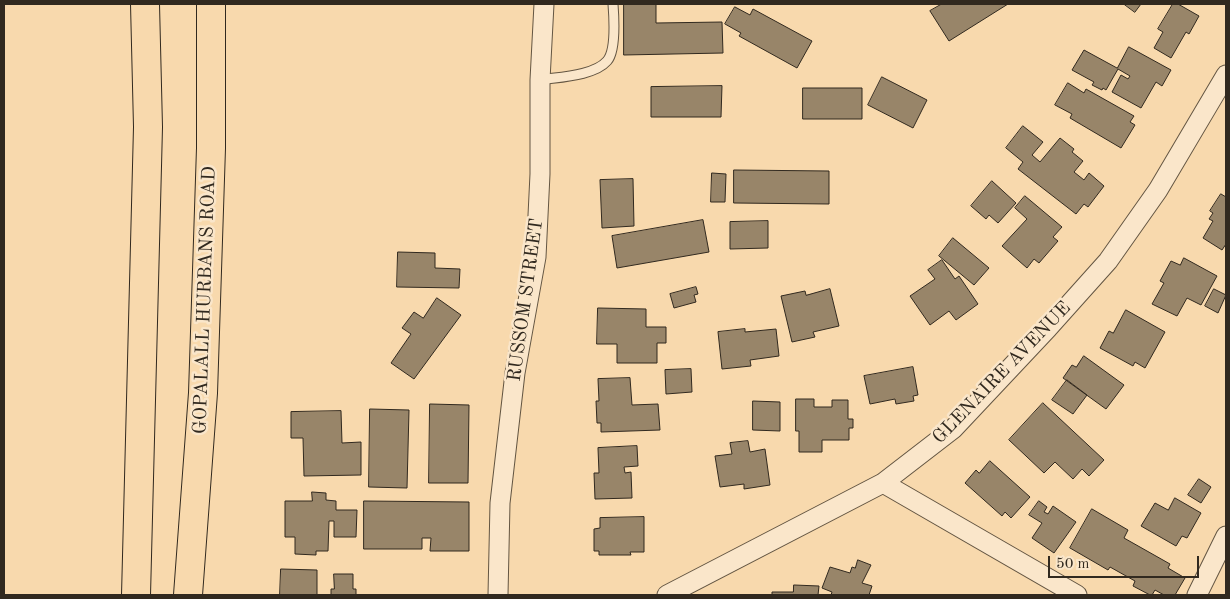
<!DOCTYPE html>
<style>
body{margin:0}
#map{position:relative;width:1230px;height:599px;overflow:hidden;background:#f8d9ad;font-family:"Old Standard TT",serif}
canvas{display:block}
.frame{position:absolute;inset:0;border:5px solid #31291f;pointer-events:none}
.scale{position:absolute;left:1048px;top:556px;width:151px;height:22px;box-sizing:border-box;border:2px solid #31291f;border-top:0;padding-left:6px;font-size:15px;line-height:18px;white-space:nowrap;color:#31291f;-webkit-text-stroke:4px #fae6ca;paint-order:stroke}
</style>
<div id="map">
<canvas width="1230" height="599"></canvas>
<div class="frame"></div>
<div class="scale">50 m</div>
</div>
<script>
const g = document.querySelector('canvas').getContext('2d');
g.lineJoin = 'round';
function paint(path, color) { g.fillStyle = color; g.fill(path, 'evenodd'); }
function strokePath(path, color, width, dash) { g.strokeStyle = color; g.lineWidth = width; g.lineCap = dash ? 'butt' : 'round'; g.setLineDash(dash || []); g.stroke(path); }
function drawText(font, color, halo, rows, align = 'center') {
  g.font = font + ' "Old Standard TT",serif'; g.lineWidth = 5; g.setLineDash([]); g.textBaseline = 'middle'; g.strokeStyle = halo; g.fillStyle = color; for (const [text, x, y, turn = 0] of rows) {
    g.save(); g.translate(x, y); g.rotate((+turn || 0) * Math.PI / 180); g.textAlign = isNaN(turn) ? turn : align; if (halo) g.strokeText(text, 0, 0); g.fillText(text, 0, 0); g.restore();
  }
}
const building = new Path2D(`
 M624,4H656V23L722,22L723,53L624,55Z
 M942,4H1008L949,41L930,11Z
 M1124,4H1141L1135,12Z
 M1173,4H1178L1199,16L1189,34L1186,32L1171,58L1154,48L1163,32L1158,29Z
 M735,7L750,15L753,9L812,41L797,68L739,36L741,33L725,24Z
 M1129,47L1171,70L1162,86L1156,82L1141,108L1112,92L1121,75L1128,79L1130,76L1118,69L1106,90L1103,88L1102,90L1092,85L1094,82L1072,70L1084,50L1117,68Z
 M882,77L927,100L913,128L868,105Z
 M1068,83L1084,93L1086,89L1134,116L1130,122L1135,125L1121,148L1070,118L1072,114L1055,105Z
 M722,86L721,117H651V87Z
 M803,88H862V119H803Z
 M1023,126L1043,142L1032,155L1040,162L1060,138L1074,149L1072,152L1083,161L1074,172L1084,180L1089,173L1104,186L1088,207L1084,204L1076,214L1018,169L1023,162L1006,148Z
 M734,170L829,171V204L734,203Z
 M712,173L726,174L725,202H711Z
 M633,179L634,226L602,228L600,180Z
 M992,181L1016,203L998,223L989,215L986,219L971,206Z
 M1221,194L1226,197V244L1222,250L1203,238L1213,221L1209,219L1213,213L1210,211Z
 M1025,196L1062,227L1053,237L1058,241L1039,263L1034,259L1027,268L1002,246L1027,219L1015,208Z
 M703,220L709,252L617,268L612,236Z
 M768,221V248L730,249V222Z
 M953,238L989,268L974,285L939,256Z
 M398,252L435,253V268L460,269L459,288L397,287Z
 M1184,258L1217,276L1201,305L1187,298L1177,316L1152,304L1164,283L1160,281L1171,261L1180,265Z
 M942,260L955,279L959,276L978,304L956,320L949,311L930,325L910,296L935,279L928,270Z
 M696,287L698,294L694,295L696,302L674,308L670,294Z
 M830,289L839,326L813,332L815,337L792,342L781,296L805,291L806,295Z
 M1214,289L1226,295L1218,313L1205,306Z
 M437,298L461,315L414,379L391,363L411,334L402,328L414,312L423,318Z
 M598,308L646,309V327H666V343H657V363H617V344H597Z
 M1126,310L1165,332L1145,368L1135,362L1133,366L1100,348L1109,331L1113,333Z
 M745,329V332L776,329L779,356L750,360L751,366L722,369L718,332Z
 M1084,356L1124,385L1106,409L1063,378L1072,365L1076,367Z
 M913,367L918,395L913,396L914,401L896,404L895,399L870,404L864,376Z
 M691,369L692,392L666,394L665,370Z
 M630,378L632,405L658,404L660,430L601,432V423H597L596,401H599L598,379Z
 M1067,380L1087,395L1073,414L1052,400Z
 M796,399H814V407H832V400H848V419H853V428H849V440H822V452H799V431H796Z
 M753,401L780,402V431L753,430Z
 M1043,403L1104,460L1089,476L1082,469L1073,479L1055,462L1044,473L1009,440Z
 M430,404L469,405L468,483H429Z
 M370,409L409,410L407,488L369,487Z
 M341,411L342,443L361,442V475L304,476L303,438H291V412Z
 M748,441L750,452L765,449L770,485L744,489V484L720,487L715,456L732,454L730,443Z
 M637,446L638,466L624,467L625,473L631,472L632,498L595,499L594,473H599L598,448Z
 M990,461L1030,497L1011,518L1005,512L1002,516L965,483L976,470L979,473Z
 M1199,479L1211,487L1201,503L1188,495Z
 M312,492L326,493V500L336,501V510H357L356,537H334V521H329L328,551H316V555L295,554V537H285V501H312Z
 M1175,498L1201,513L1187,538L1182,536L1176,546L1141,526L1155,503L1168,510Z
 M364,501L469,502V551H430L431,538H422V549H364Z
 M1039,501L1047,507L1044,512L1048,514L1053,506L1076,522L1054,553L1032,538L1042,523L1029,515Z
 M1092,509L1128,530L1124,538L1170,564L1168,568L1185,578L1175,595H1164L1155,590L1152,595H1150L1133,586L1135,581L1110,567L1108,570L1070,548Z
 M644,517V552H630L631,555H599V551H594V529L600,528V518Z
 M858,560L871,565L862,583L872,586L869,595H831L832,592L822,588L830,567L850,573L852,567L855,568Z
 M281,569L317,570V595H280Z
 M334,574H353V589H356V595H331V589H334Z
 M794,585L819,586L818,595H772V592H793Z`);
paint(building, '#988569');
strokePath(building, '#31291f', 1);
const lane = new Path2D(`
 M540,80C558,77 594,76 607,61C616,51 614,17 613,4`);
const street = new Path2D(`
 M883,483L1077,595
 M498,595L500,503L515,373L536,257L540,174V80L544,4
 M667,595L883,483L953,429L1048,328L1108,261L1158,190L1226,75
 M1197,595L1226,536`);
const primary = new Path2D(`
 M136,595L148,127L145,4
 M188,595L203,393L211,148V4`);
strokePath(lane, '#635542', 11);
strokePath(street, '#635542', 21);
strokePath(primary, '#31291f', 30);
strokePath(lane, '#fae6ca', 9);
strokePath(street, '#fae6ca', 19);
strokePath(primary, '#f8d9ad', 28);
drawText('19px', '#31291f', '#fae6ca', [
 ["GOPALALL HURBANS ROAD",205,300,-88],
 ["RUSSOM STREET",526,300,-82],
 ["GLENAIRE AVENUE",1002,373,-46]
]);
</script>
